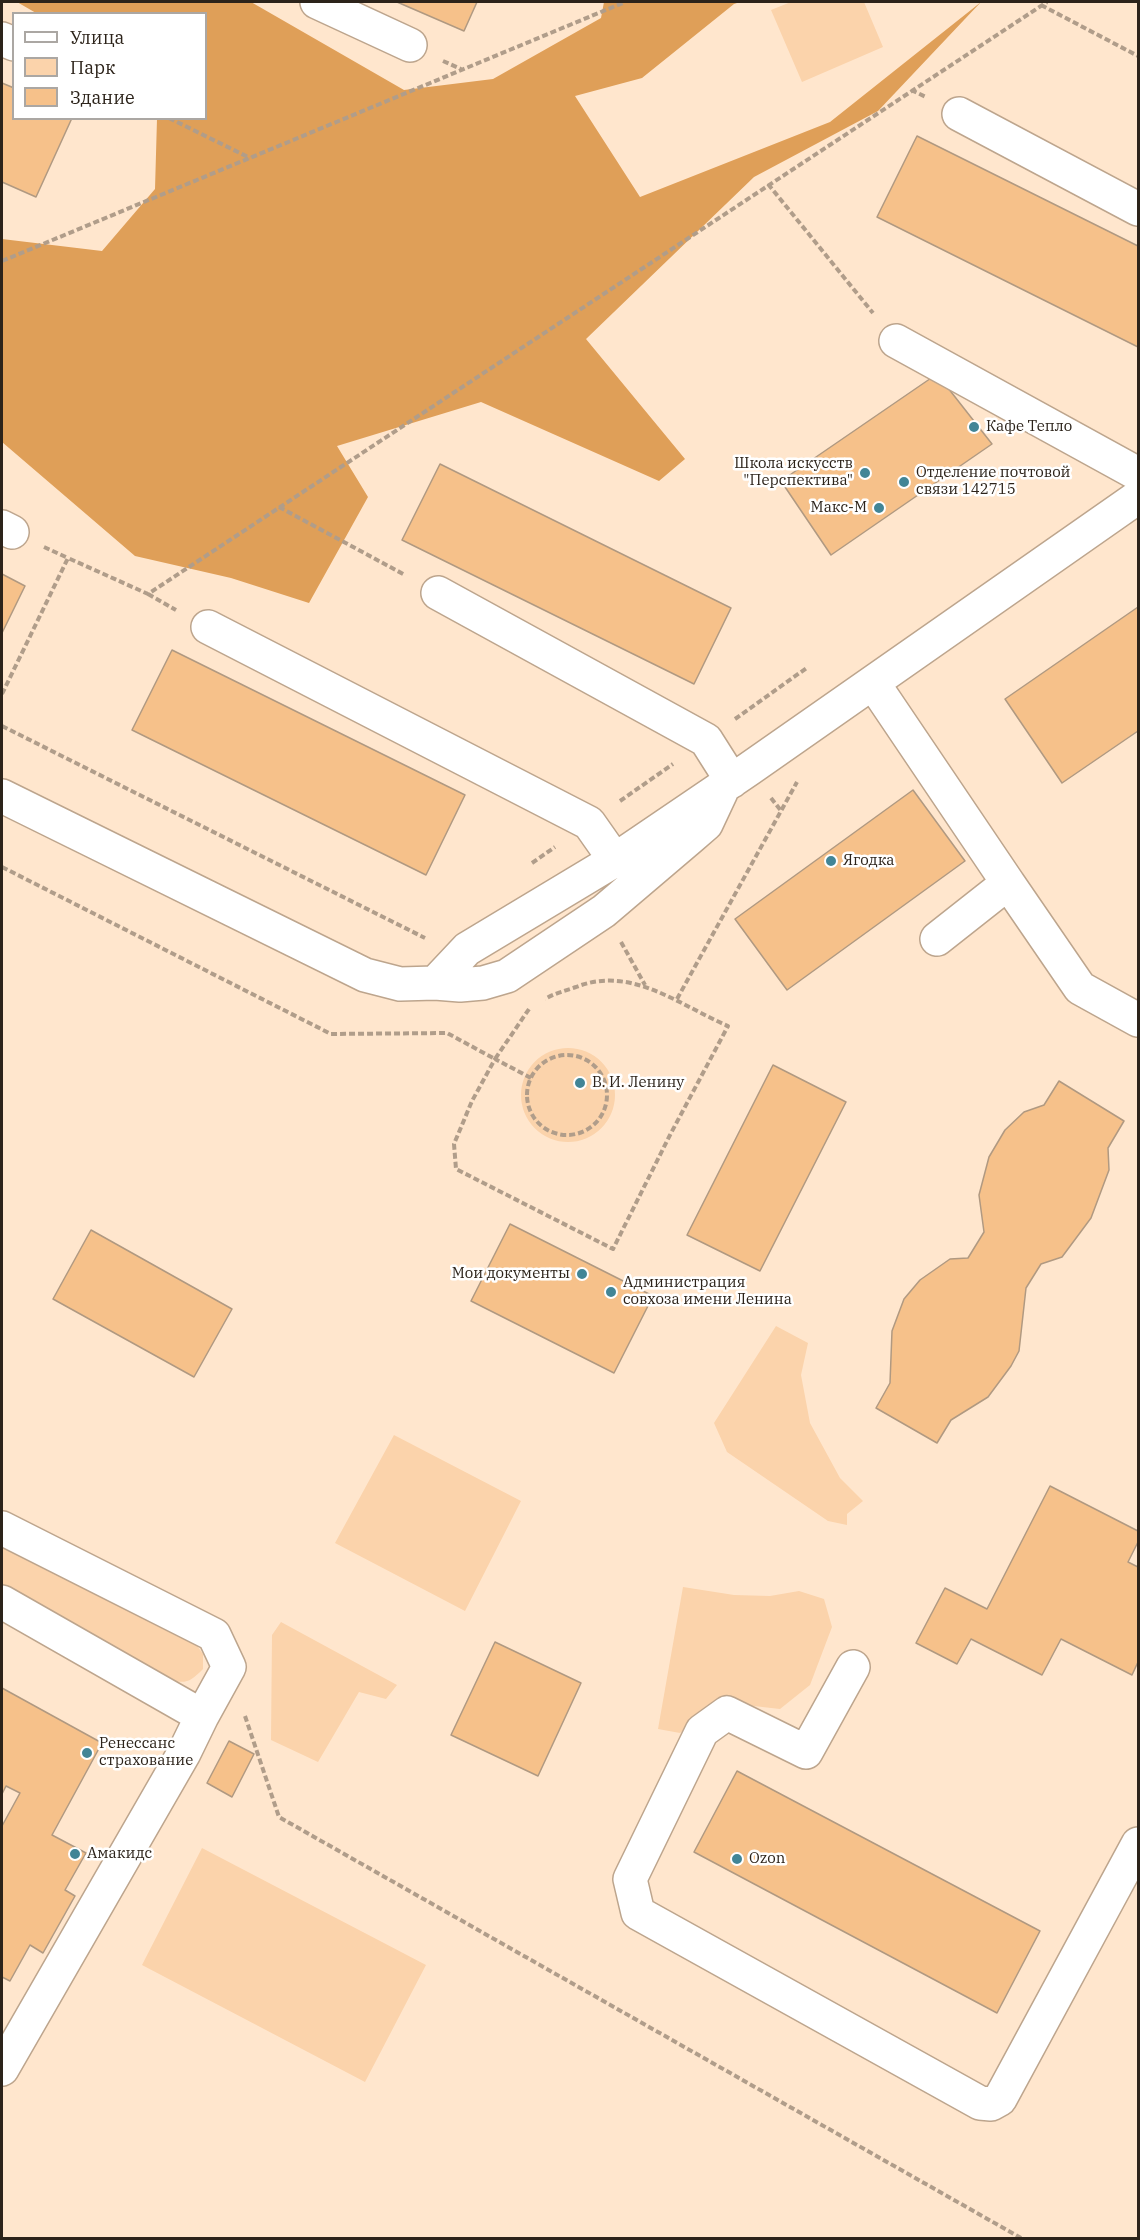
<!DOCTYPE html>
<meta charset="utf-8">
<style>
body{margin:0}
#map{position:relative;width:1140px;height:2240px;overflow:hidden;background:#ffe6cd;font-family:"IBM Plex Serif",serif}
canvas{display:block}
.frame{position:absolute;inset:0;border:3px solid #2c231a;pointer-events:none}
.legend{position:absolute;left:12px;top:12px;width:195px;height:108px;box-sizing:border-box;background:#fff;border:2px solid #aba7a3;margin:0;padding:8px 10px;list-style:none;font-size:18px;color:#2c231a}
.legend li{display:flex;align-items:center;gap:12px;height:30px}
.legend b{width:30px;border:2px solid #aba7a3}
</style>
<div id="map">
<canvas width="1140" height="2240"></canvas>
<div class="frame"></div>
<ul class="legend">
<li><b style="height:8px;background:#fff"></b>Улица</li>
<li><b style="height:16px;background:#fbd3ab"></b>Парк</li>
<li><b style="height:16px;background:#f6c18a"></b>Здание</li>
</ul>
</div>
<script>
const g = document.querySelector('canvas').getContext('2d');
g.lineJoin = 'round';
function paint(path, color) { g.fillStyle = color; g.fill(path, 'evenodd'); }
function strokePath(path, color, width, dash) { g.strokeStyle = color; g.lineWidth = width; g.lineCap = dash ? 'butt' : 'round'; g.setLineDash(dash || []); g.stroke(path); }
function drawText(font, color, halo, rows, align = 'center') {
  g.font = font + ' "IBM Plex Serif",serif'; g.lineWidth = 5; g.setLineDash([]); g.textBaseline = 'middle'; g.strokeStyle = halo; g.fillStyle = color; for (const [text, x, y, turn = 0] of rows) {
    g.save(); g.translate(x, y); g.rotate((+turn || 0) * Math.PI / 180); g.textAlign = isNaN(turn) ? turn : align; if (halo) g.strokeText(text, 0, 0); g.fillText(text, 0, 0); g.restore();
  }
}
paint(new Path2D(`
 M791,2H864L883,47L802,82L771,10Z
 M521 1095a47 47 0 1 1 94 0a47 47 0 1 1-94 0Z
 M776,1326L808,1343L801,1375L810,1423L840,1478L863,1501L847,1514V1525L828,1521L727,1452L714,1423Z
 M394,1435L521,1501L465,1611L335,1543Z
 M2,1541L193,1640L203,1654V1669C190,1682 187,1684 168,1680L2,1585Z
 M683,1587L734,1595L770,1596L799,1591L824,1599L832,1627L810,1685L780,1709L745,1705L709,1710L680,1733L658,1729Z
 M281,1622L397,1685L386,1699L359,1692L318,1762L271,1740L272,1635Z
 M202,1848L426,1965L365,2082L142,1965Z`), '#fbd3ab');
paint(new Path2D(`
 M17,2H251L404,90L493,79L601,18L604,2H740L734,4L642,78L575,96L640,197L830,122L981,2L878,111L754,177L586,339L685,459L659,481L481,402L337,446L368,497L309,603L231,578L135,556L2,442V239L102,251L155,189L157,119L206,118V14L36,13Z`), '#df9f58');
const building = new Path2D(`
 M397,2H477L464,31Z
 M2,83L14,88V118H72L36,197L2,182Z
 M917,136L1138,246V347L877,217Z
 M937,374L992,444L831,555L781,481Z
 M440,464L731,608L694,684L402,540Z
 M2,574L25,586L2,633Z
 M1138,607V731L1062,783L1005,699Z
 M172,650L465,795L426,875L132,730Z
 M913,790L965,861L787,990L735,919Z
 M773,1065L846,1102L760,1271L687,1235Z
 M1059,1081L1124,1121L1108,1148L1109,1170L1091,1218L1062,1257L1041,1264L1026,1288L1019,1351L1011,1366L988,1397L951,1420L937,1443L876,1408L890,1383L892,1331L904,1299L920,1280L950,1259L968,1258L984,1232L979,1195L989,1157L1005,1130L1024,1112L1044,1105Z
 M510,1224L653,1296L614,1373L471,1301Z
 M91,1230L232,1309L194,1377L53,1299Z
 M1050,1486L1138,1531V1542L1128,1562L1138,1567V1662L1132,1675L1061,1639L1042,1675L971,1639L957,1664L916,1643L945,1588L987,1609Z
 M495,1642L581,1683L538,1776L451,1735Z
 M2,1688L102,1743L52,1835L86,1853L65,1890L75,1896L43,1953L30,1945L10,1981L2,1977V1826L20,1793L6,1786L2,1794Z
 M229,1741L254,1754L232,1797L207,1783Z
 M737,1771L1040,1931L997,2013L694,1852Z`);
paint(building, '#f6c18a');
strokePath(building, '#b09981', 1.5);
const minor = new Path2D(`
 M317,2L410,45
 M2,39L14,44
 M959,114L1138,209
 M896,341L1138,474
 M2,527L12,532
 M438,593L706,740L732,781
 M208,627L589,823L615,860
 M873,683L1008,883L937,939
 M2,796L365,975L400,984L435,983L460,985L483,983L507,976L604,911L691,837L706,824L721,792
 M1008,883L1080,988L1138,1020
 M435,983L467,949L615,860L749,769L1138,497
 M2,1528L214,1635L229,1667L202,1716L2,1602
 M853,1667L806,1752L727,1713L702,1731L630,1879L638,1913L980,2103L991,2104L1000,2099L1138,1844
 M2,2069L184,1753L202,1716`);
strokePath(minor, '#bda58d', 36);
strokePath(new Path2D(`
 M1041,5L1138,56
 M443,61L461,69
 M911,90L926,97
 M169,118L250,158
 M768,184L873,313
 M2,261L625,2
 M279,507L405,575
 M44,547L68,558
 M148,594L176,610
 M2,694L68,558L148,594L1047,2
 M735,719L808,667
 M2,726L425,938
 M771,798L782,812
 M620,801L673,764
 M532,863L555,847
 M2,867L331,1034L447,1033L495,1059L529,1009
 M621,942L645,985
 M677,999L797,782
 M527 1095a40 40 0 1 1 80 0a40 40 0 1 1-80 0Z
 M531,1078L495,1059L472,1101L454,1144L456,1169L613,1249L670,1135L728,1026C679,1005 631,965 576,987C565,991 555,993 545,999
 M245,1716L279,1817L1021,2238`), '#b09d8a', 4, [6, 3]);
strokePath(minor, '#fff', 33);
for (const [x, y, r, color] of [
 [974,427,6,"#428596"],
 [865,473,6,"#428596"],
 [904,482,6,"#428596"],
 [879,508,6,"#428596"],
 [831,861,6,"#428596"],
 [580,1083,6,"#428596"],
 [582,1274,6,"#428596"],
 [611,1292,6,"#428596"],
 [87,1753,6,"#428596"],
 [75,1854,6,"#428596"],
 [737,1859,6,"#428596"]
]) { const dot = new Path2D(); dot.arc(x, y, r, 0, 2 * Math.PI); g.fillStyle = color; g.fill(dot); strokePath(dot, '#fff', 2); }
drawText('15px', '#2c231a', '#fff', [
 ["Кафе Тепло",986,427],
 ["Школа искусств",853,464,"right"],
 ["\"Перспектива\"",853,481,"right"],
 ["Отделение почтовой",916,473],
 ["связи 142715",916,490],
 ["Макс-М",867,508,"right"],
 ["Ягодка",843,861],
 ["В. И. Ленину",592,1083],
 ["Мои документы",570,1274,"right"],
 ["Администрация",623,1283],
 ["совхоза имени Ленина",623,1300],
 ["Ренессанс",99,1744],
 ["страхование",99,1761],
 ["Амакидс",87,1854],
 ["Ozon",749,1859]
], 'left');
</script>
